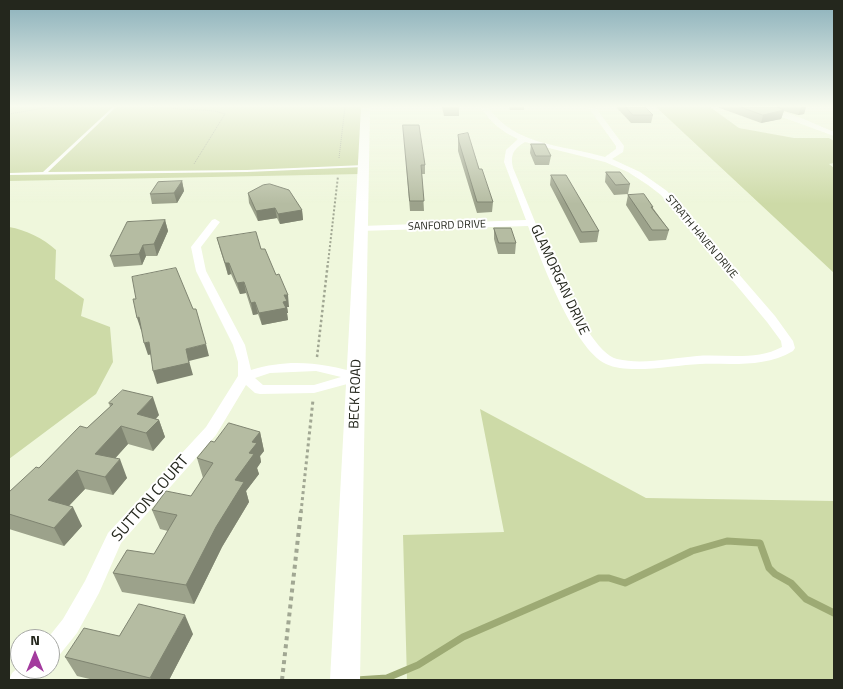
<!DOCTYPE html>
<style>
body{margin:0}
#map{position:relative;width:843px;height:689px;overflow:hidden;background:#eff7dc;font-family:"Titillium Web",sans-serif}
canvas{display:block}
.frame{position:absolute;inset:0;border:10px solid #24271d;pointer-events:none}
.north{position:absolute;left:10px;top:629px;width:50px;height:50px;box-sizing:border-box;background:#fff;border:1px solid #a7a9a5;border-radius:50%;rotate:0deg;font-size:14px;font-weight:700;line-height:20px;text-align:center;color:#24271d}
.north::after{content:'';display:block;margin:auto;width:18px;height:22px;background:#a33b9e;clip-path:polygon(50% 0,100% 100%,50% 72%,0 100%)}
</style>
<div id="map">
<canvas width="843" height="689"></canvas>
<div class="frame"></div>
<div class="north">N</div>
</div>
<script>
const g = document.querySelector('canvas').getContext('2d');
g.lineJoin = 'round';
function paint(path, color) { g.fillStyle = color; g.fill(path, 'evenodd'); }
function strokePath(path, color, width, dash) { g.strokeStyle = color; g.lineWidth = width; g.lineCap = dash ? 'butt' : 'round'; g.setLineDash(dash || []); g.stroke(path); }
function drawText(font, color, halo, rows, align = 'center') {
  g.font = font + ' "Titillium Web",sans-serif'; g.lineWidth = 4; g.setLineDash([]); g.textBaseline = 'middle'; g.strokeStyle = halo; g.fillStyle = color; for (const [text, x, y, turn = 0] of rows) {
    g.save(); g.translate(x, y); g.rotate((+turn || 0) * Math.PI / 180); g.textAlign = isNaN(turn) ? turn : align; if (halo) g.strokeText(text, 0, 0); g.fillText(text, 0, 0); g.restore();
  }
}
paint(new Path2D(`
 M9,107H365L362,174L9,181Z
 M656,107H710L739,128L794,138H829L834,141V163L829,164L834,168V273Z
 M9,227C26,230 43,238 56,250L55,279L84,299L81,316L110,327L113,362L96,394L9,459Z
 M480,409L646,498L834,501V680H407L403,535L504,532Z`), '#cddaa7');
strokePath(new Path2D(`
 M356,680L387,678L418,665L463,637L599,578H609L625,583L692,551L727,541L760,543L769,568L775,574L791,583L806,599L834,613`), '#9daa74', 7);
strokePath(new Path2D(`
 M151,107L215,111L225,114L194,164
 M9,114L50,107
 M339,158L345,107`), '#a1a793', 1, [1, 1]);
strokePath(new Path2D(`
 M328,263L338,176`), '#a1a793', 2, [2, 2]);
strokePath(new Path2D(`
 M317,357L328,262`), '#a1a793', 2.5, [2.5, 2.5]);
strokePath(new Path2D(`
 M301,512L313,400`), '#a1a793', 3, [3, 3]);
strokePath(new Path2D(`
 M282,680L301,511`), '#a1a793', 4, [4, 4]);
paint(new Path2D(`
 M113,107H116L48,172L247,170L364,165L366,166L364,167L247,172L9,175V173L43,172Z`), '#fff');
paint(new Path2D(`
 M481,107H488C514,146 564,145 605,157L616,149V146L588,107H595L624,146L623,152L612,159L640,172L667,191L775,316L793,341L795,348L793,351C764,368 733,363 700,364C674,365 629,375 606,364C573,348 541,259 528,226L359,231V227L362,226L526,220L504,162L506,150L518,139C501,131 491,123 481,107ZM525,142L605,162L628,172L648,185L661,195L767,322L781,341L782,347C756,361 725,354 697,356C672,358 642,365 617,359C581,350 529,204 513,168C510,155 513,149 525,142Z
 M755,107C781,107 810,122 834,132V136Z
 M215,219L220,222L201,247L206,271L245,345L251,370C291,358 322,363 362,374L364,377L362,380L314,393L260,394L255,393L246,385L216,435L121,543L99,593L77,633L57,658L50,661V639H47L63,619L85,581L108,533L206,427L238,376V362L233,345L196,271L191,247L212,220ZM316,371L341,377L314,385H263L255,378L270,373Z
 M20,666V669H42L39,676L35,680H9L12,673Z`), '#fff');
paint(new Path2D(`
 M361,107H370L360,680H330Z`), '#fff');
paint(new Path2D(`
 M442,107H459V116H444Z
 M509,107H524V110H510Z
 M616,107H645L653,115L651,123H631Z
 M717,107H806L804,114L798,115L784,111L781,119L761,123Z
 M403,125L425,165V174H422L424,211H410Z
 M458,135L479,169L493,202L492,212L477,213L458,151Z
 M531,144L551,156L549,165H535L530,153Z
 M606,172L630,184L628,194L614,195L605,182Z
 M551,175L599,231L597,242L580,243L550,185Z
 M182,181L184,191L177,203L152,204L150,194Z
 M248,193L302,210L303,220L280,224L277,218L258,221L249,203Z
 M628,195L653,207V208L669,230L666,240L649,241L626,205Z
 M165,220L168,231L157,256H146L142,265L114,267L110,256Z
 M494,228L516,243L515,254H498L494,239Z
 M217,238L261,249L289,307H287L288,313H287L288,320L262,325L258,314L253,315L246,293L240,294L231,274L228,275L220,249Z
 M109,403L159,415L156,419L159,420L165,437L153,451L128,444L115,458L127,478L113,495L85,489L69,506L82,526L64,546L9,529V492L87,428L110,407Z
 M260,432L264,451L260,456L261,462L257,468L259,474L246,491L249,502L222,547L194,604L122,592L113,573L154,554L168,531L160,529L152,510L191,496L203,478L197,458Z
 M193,634L169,680H94L77,676L65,657L119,636Z`), '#9ca28b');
paint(new Path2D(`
 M801,107H806L804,114L798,115Z
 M784,110L781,119L761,123L763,115Z
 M182,181L184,191L177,203L174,193Z
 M275,208L277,218L258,221L256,211Z
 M302,210L303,220L280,224L278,214Z
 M165,220L168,231L157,256L154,244Z
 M143,245L146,256L142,265L139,254Z
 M225,263H229L231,274L228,275Z
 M244,282L246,293L240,294L237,283Z
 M284,295H288L289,307H287L288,313H287L288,320L262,325L259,313L283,302Z
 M255,302L258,314L253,315L251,303Z
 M139,317L143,329L141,330L137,318Z
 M149,342L153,354L148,355L144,343Z
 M206,344L209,356L189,361L193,375L157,384L153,371L186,349Z
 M153,397L159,415L144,431L137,414Z
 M159,420L165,437L153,451L146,433Z
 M121,426L128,444L103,472L95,454Z
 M260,432L264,451L260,456L261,462L257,468L259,474L246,491L249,502L222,547L194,604L186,585L235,480L249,453L252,442Z
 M120,459L127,478L113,495L105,477Z
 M77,470L85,489L57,518L48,500Z
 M73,507L82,526L64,546L54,528Z
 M185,615L193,634L169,680H152L150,678Z`), '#7f8471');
const building = new Path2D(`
 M626,107H645L653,115H633Z
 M741,107H777L784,110L763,115Z
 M403,125H419L425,165H421L424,201H410Z
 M468,133L479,169H482L493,202H477L459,142L458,135Z
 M531,144H545L551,156H536Z
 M606,172H620L630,184L616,185Z
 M551,175H566L599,231L582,232Z
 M182,181L174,193L150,194L158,182Z
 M270,184L289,190L302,210L278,214L275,208L256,211L248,193L263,185Z
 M644,194L653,207H651L669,230H652L628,195Z
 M165,220L154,244L143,245L139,254L110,256L127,222Z
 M494,228H511L516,243H499Z
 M256,232L261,249H265L276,275L279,274L288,295H284L287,301L283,302L286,308L259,313L255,302L251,303L244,282L237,283L229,263H225L217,238Z
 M176,268L193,309H196L206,344L186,349L189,363L153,371L149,342L144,343L139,317L137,318L133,299H136L132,277Z
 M123,390L153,397L137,414L159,420L146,433L121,426L95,454L120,459L105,477L77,470L48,500L73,507L54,528L9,514V492L36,467L39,468L80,426L87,428L113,404L109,403Z
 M229,423L260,432L252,442L257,443L249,453L254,454L235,480L244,482L216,527L186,585L113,573L127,550L154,554L177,515L152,510L166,491L191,496L213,463L197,458L211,441L214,442Z
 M139,604L185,615L150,678L65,657L84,628L119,636Z`);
paint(building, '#b5bca2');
strokePath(building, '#7f8471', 1);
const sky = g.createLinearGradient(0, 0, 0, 204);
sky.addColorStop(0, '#8ab0ba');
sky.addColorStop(0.52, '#f8fbef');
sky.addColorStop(1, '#f8fbef00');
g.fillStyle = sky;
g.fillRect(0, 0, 843, 204);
drawText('11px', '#24271d', '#fff', [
 ["SANFORD DRIVE",447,226,-2],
 ["STRATH HAVEN DRIVE",701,237,50]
]);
drawText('14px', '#24271d', '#fff', [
 ["GLAMORGAN DRIVE",559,280,65],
 ["BECK ROAD",356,394,-88]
]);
drawText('16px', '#24271d', '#fff', [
 ["SUTTON COURT",151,499,-49]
]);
</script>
